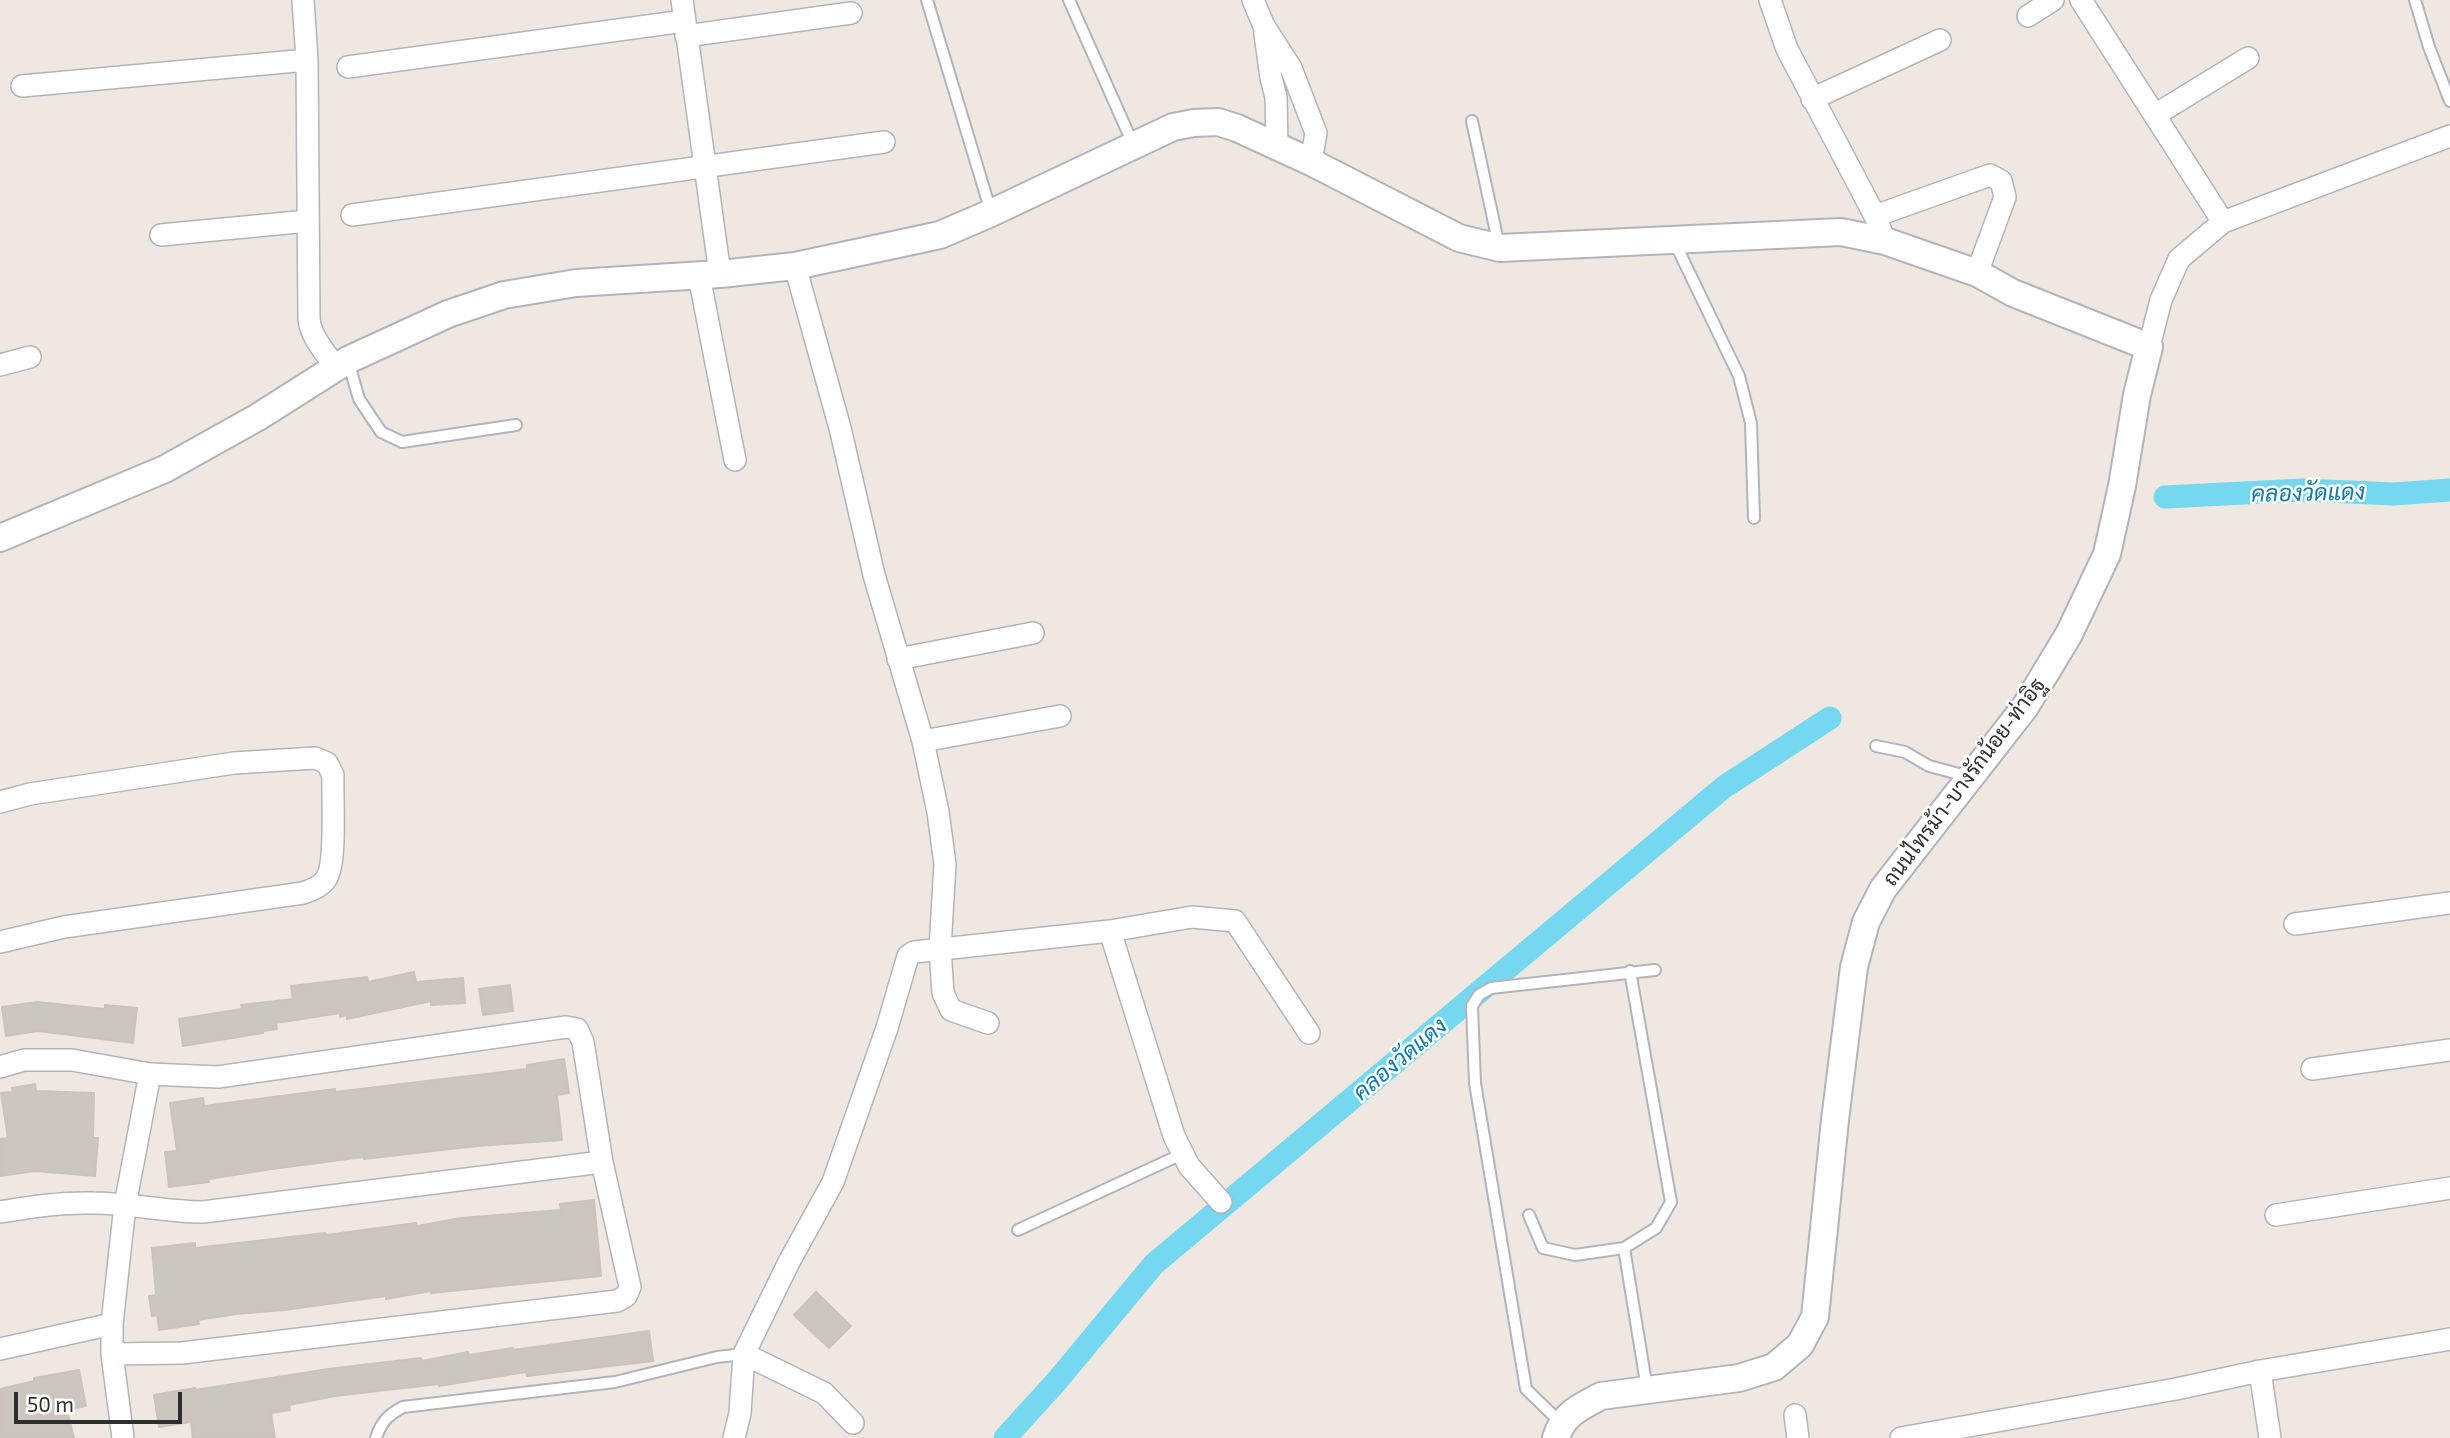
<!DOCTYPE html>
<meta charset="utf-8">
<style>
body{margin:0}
#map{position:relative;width:2450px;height:1438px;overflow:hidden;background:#efe8e1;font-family:"Exo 2",sans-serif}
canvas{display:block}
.scale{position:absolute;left:14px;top:1392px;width:168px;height:32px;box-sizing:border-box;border:4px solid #2e2e2e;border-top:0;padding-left:9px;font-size:21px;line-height:24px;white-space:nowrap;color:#2e2e2e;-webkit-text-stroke:5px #fff;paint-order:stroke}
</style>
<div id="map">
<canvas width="2450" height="1438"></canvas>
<div class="scale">50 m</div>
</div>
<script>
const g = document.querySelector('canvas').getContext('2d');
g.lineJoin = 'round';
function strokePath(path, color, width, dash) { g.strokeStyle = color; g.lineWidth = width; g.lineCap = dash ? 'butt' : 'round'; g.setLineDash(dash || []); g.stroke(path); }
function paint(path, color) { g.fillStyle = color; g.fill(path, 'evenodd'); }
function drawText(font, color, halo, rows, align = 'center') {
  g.font = font + ' "Exo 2",Sarabun,sans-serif'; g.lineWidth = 5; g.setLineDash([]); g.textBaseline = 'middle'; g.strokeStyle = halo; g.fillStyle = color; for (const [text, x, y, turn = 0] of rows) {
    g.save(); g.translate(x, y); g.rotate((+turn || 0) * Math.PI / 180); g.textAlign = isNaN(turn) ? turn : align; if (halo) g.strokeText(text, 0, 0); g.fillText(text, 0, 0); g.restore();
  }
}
strokePath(new Path2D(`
 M2165,497L2303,490L2394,494L2450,490
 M1005,1438L1056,1382L1154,1264L1724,787L1830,718`), '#75d7f0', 23);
const building = new Path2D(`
 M414,972L416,982L463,978L465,1003L431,1005V1001L347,1019V1015L340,1017V1013L276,1023L277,1029L263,1031V1033L183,1046L179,1019L242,1009L241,1005L293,999L291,986L367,977L368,982Z
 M510,985L513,1011L483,1015L479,989Z
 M37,1002L105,1009V1005L137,1008L133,1043L38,1031L6,1036L2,1007Z
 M564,1059L569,1093L557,1095L562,1140L477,1146L364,1159L363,1157L272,1169L209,1179V1182L169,1187L165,1152L177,1151L170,1103L203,1098L204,1106L335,1089V1092L527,1069V1065Z
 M35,1084L36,1091L94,1093L93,1138H98L95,1176L35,1171L0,1176V1139L8,1138L1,1093L13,1092L12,1088Z
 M594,1200L601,1276L431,1293V1291L386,1299V1296L285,1310L236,1314L198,1320L199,1324L159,1330L157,1315L152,1316L149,1296L156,1295L152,1248L195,1243V1248L325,1233L326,1235L416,1223L417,1226L461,1218L561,1210L560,1204Z
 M816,1292L851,1326L829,1348L794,1315Z
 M649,1331L653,1361L527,1376L526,1372L439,1386V1384L335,1396L289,1405L290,1410L271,1413L275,1438H193L191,1422L159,1427L154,1395L195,1388V1390L328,1369L421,1358L422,1361L468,1352L469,1355L513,1348V1350Z
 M79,1370L86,1406L67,1410L74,1438H0V1389L34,1381V1378Z`);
paint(building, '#cbc6bf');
strokePath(building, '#cbc4ba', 2);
const service = new Path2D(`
 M927,0L991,212
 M1069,0L1133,144
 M2415,0L2429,47L2450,101
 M1472,121L1499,246
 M1674,241L1739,376L1751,423L1754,518
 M348,361L359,399L381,432L402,442L516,425
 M1876,746L1905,752L1929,766L1970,777
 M1630,971L1671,1202L1656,1228L1624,1248L1647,1389
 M1529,1215L1543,1248L1575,1255L1624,1248
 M1018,1230L1182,1154
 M1561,1423L1526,1389L1475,1083L1472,1006L1479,995L1491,988L1655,970
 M376,1438C381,1422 388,1415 403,1407L615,1382L717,1357L744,1354`);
const minor = new Path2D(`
 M303,0L307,60L309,319C311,338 326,353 336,368
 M682,0L720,274
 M1253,0L1264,26L1291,68L1316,133L1311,162
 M1770,0L1787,49L1875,216L1885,241
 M2081,0L2223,222
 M2028,16L2053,0
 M1265,34L1271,78L1276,97L1277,146
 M686,36L851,13
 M348,67L684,21
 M22,86L307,60
 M1812,99L1940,40
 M2155,115L2248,58
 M352,215L884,142
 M1875,216L1990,175L2001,181L2005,197L1977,273
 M161,235L308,221
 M795,266L840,428L874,575L923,741L938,812L945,864L940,949L943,993L951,1010L988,1023
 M699,276L735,460
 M2149,347L2161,300L2179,259L2223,222L2450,136
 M0,365L30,357
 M898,659L1033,633
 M923,741L1060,716
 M0,802L30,794L234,763L315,758L327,763L333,775C332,797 337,864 326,879C321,887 311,890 303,893L64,927L0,942
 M2295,924L2450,903
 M1110,931L1174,1136L1189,1166L1221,1202
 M0,1067L24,1060H72L150,1074L218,1077L566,1027L577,1029L583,1042L602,1162L630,1287L626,1296L617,1301L182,1353L112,1354
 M2312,1069L2450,1050
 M0,1212C31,1207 62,1202 93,1203C130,1203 166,1212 203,1212L602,1162
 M2276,1215L2450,1188
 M0,1349L112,1324
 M744,1354L824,1393L853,1423
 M2260,1371L2270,1438
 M1795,1415L1798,1438
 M123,1438L112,1354V1324L125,1205L150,1074
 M734,1438L740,1413L744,1354L789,1262L833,1182L887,1028L908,956L914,952L1110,931L1192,917L1235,921L1309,1033
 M1901,1438L2176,1389L2260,1371L2450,1339`);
const tertiary = new Path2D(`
 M0,538L165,469L258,417L348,360L448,314L504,295L576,283L720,274L795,266L940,235L991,213L1173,127L1194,123L1218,122L1237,128L1311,162L1459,238L1500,248L1841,232L1885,241L1977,273L2013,293L2149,347L2137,395L2122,486L2107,554L2069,634L2025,707L1883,889L1866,922L1854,967L1835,1120L1815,1317L1800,1345L1774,1367L1739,1378L1601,1396C1580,1407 1563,1414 1556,1438`);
strokePath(service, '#b1b4be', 14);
strokePath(minor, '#b1b4be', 24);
strokePath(tertiary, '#b1b4be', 30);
strokePath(service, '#fff', 10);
strokePath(minor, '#fff', 21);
strokePath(tertiary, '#fff', 26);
drawText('21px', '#2e2e2e', '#fff', [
 ["ถนนไทรม้า-บางรักน้อย-ท่าอิฐ",1964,782,-53]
]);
drawText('italic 23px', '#0d78a2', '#fff', [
 ["คลองวัดแดง",2308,493,-1],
 ["คลองวัดแดง",1400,1059,-40]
]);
</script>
